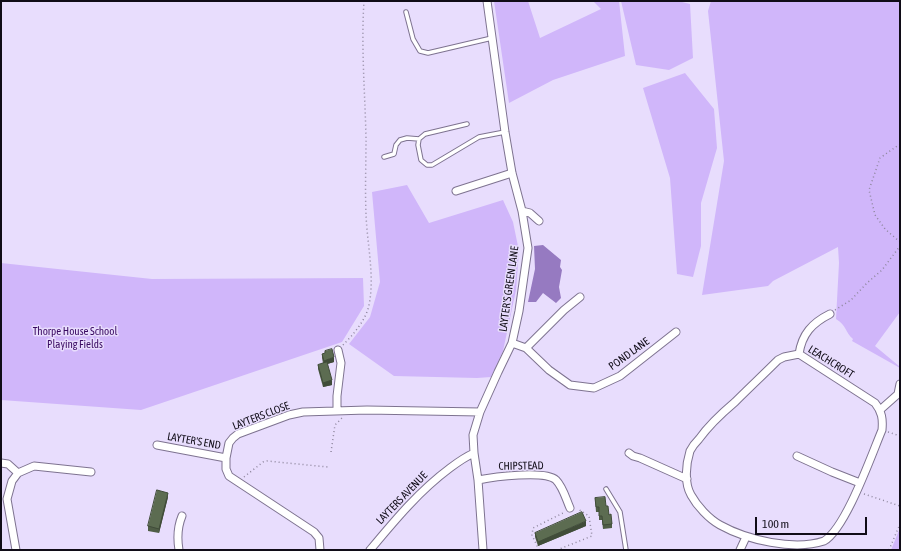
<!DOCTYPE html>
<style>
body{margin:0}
#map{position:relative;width:901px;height:551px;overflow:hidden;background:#e8ddfd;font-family:"Asap Condensed",sans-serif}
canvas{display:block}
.frame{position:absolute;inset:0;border:2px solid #100c17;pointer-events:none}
.scale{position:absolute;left:755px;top:517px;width:112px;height:18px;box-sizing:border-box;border:2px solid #100c17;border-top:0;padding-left:5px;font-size:12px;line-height:14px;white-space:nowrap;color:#100c17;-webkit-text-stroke:3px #e8ddfd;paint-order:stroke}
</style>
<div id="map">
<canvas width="901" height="551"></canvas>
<div class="frame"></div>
<div class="scale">100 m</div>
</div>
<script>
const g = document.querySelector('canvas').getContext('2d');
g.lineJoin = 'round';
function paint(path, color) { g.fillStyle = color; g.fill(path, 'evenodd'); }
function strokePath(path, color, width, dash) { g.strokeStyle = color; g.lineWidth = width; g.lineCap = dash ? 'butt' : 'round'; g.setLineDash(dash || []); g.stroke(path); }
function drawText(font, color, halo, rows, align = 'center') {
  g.font = font + ' "Asap Condensed",sans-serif'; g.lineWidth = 3; g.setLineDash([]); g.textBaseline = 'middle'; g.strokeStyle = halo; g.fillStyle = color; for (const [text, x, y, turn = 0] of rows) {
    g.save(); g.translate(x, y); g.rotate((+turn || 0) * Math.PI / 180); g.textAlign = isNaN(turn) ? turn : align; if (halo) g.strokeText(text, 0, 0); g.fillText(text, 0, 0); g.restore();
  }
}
paint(new Path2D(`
 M494,1H528L540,38L601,9L593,1H619L625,56L553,80L509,103Z
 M621,1H678L690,4L693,58L669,70L636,65Z
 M711,1H900V312L875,346L899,366L900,368L852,341L853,339C845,332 847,326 836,319L839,263L838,247L773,281L768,286L702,295L724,161L708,11Z
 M685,73L714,109L717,148L701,203V246L693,277L677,274L670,178L643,88Z
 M407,185L429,223L503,200L513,222L519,251L516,290L503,351L491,377L477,378L394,376L349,344L370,317L380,282L372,192Z
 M1,263L152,279L363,278L364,306L342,342L141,410L1,400Z
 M900,528V550H891Z`), '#d0b6fa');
paint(new Path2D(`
 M543,245L561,260L560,267L562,270L559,287L561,298L556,303L543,293L536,302H528L535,269L534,246Z`), '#967ac1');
const service = new Path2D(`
 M406,12L413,39L420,51L428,53L492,38
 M467,124L425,134L419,139L418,145L421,160L427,165H432L479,137L505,132
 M384,157L394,154L396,145L400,140L407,138L419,139
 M606,489L620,512L626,550`);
const minor = new Path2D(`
 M456,191L512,173
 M522,211L530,213L539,221
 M512,343L526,348L549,370L570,385L594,388L620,376L676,332
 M526,348L564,310L580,297
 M799,354L875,403C882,412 883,419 882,430C871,456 846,528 824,541C794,551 747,540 720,525C709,519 697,506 691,495C684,483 686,464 690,451C692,447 696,442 699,439C709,425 722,413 735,402C749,388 764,374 778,360L784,357Z
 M799,354C802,334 812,323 830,314
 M880,410L898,394L900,384
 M337,411V396L341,363L338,350
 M157,445L226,458
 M629,453L633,456L640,458L687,479
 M797,456L832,472L860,483
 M1,463L8,464L18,473
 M478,480C493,477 545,470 556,480C563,487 566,499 570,508
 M16,550L7,499L12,481L18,473L34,466L91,472
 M179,550C177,538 177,528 182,516
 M320,550L319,538L314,532L229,476L226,469V458L229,443L233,438L238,434L289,415L303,412L367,410L480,412
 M370,550C395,520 419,491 450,468C458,462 465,457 474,453
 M483,550L478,480L474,453L473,435L480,412L498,372L512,343L519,311L528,248L522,211L512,173L505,132L487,1
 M740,550L746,537`);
strokePath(service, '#7e7390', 5.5);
strokePath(minor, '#7e7390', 9);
strokePath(new Path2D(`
 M900,144L880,158L869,190L875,215L885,229L900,242
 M835,310L851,300L867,283L882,270L900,246
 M343,345C353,335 366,320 369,305C375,276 367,244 366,214C365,189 366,163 366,138C365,92 361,47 364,1
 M888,432L900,436
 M331,452L335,425L343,417
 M244,477L263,462L267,461L328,467
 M864,494L900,506
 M539,550L532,535L533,528L565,512
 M557,550L592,536L589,516L578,509
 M889,550L900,524`), '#8f879e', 1.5, [1, 3]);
strokePath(service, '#fff', 3.5);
strokePath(minor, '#fff', 7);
paint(new Path2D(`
 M322,354L334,362L327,364L332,385L323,387L318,369V365L323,363L322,358Z
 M168,497L159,533L148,531V526Z
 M595,498L606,506L612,524V528L603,529L602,520H599V512H596Z
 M586,526L538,546L535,537V533Z`), '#4f5d46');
paint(new Path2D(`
 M334,357V362L324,365V361Z
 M332,380V385L323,387V383Z
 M168,493V497L159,533V529Z
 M586,521V526L538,546V542Z`), '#404c39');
const building = new Path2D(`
 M332,349L334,357L324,361L322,354L325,353V351Z
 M327,362L332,380L323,383L318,365Z
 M157,490L168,493L159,529L148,526Z
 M605,497L606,506H608L609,515L611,514L612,524L603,525L602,516H599V507H596L595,498Z
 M582,512L586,521L538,542L535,533Z`);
paint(building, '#5c6c51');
strokePath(building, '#404c39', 1);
drawText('11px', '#100c17', '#e8ddfd', [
 ["LAYTER'S GREEN LANE",509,289,-82],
 ["POND LANE",629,354,-36],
 ["LEACHCROFT",831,362,32],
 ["LAYTERS CLOSE",261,416,-21],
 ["LAYTER'S END",194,441,10],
 ["CHIPSTEAD",521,466,-1],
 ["LAYTERS AVENUE",402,498,-46]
]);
drawText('11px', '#390961', '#e8ddfd', [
 ["Thorpe House School",75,332],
 ["Playing Fields",75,345]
]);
</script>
